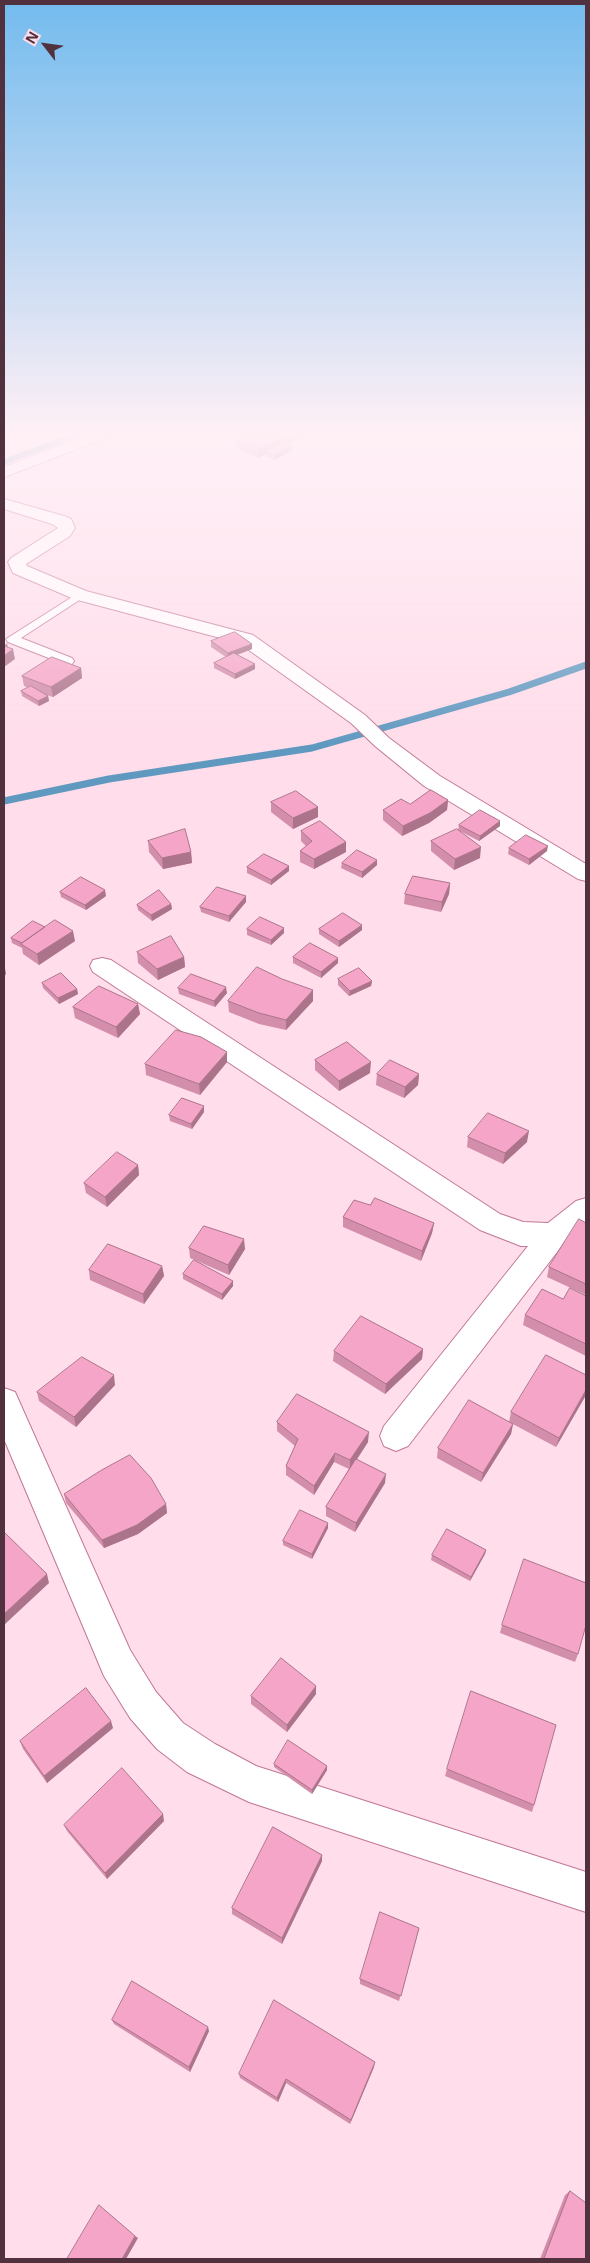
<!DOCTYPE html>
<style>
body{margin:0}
#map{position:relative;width:590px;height:2263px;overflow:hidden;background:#ffddea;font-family:"Noto Sans",sans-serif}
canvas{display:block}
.frame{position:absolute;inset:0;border:5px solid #52313f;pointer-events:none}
.north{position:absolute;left:20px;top:20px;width:50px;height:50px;-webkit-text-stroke:4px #ffddea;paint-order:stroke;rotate:300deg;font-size:14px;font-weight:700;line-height:20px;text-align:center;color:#52313f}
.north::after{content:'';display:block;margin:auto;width:18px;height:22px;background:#52313f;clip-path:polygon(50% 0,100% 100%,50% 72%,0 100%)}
</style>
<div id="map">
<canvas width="590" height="2263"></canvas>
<div class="frame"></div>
<div class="north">N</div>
</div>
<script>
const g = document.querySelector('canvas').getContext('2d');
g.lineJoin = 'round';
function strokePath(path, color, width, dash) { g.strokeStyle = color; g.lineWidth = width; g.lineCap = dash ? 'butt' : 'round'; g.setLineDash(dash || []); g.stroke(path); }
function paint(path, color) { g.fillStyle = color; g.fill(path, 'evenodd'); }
strokePath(new Path2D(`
 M4,462L87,430`), '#5f99c0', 5.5);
strokePath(new Path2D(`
 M4,801L109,779L312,748L509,692L586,665`), '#5f99c0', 7);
const service = new Path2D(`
 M80,592L84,593L86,595L84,597L21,638L72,658L74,661L72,664H64L8,642L6,639Z`);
const minor = new Path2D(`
 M100,430H122L119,433L4,477V467Z
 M4,499L64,516L71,519L75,528L70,536L26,564L27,566L86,591L253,635L365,715L389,738L440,776L586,864V881L578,879L424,786L375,746L351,723L239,643L74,599L13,573L8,562L11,558L58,528L52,524L4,509Z
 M102,958L111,960L500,1214L523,1222L548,1223L576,1201L586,1198V1225L564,1243L408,1446L396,1451L384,1446L380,1436L384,1426L528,1246H521L480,1230L93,972L90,966L93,960Z
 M4,1388L15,1392L130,1650L156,1692L183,1723L215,1744L256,1766L586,1872V1912L249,1802L187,1772L157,1749L130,1718L104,1676L4,1439Z`);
strokePath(service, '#c27697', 2);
strokePath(minor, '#c27697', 2);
paint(service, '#fff');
paint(minor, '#fff');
paint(new Path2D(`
 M308,434L288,444L292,445V450L275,460L265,456V454L259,458L237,449L236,440Z
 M211,641L252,649L237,655L255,669L235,679L214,668V663L226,657L211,647Z
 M81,668L82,678L53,697L46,695L48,696L49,701L39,706L22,696L21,691L29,688L24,686L22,676Z
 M448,800L447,810L429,823L402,836L383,820V810L410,804Z
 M271,802L318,817L293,829L271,812Z
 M500,821V826L479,841L458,830L459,825Z
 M301,831L346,842V852L314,869L300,862V851L306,846L301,841Z
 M148,841L191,852L192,863L163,869L149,852Z
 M431,841L480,858L454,870L431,851Z
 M509,848L547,851L529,865L508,854Z
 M377,860V865L362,878L341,868L342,863Z
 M289,866V871L271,885L247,873V867Z
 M450,883L449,894L441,912L404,904L405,894Z
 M60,892L106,896L86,910L61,897Z
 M246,896V902L229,922L201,912L200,907Z
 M171,904L172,909L152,921L138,910L137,905Z
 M362,925V930L339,947L319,934V929Z
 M284,928V933L271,945L247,935V929Z
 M11,938L75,941L39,965L23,954L22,948L12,943Z
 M137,952L184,957L185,967L158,980L138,963Z
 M293,957L338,963L321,978L293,963Z
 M338,979L372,981L371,986L349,996L338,985Z
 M42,983L77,989L78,994L59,1004L43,988Z
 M178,988L227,993L215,1007L179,994Z
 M228,1001H313L286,1030L259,1024L229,1012Z
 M138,1004L140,1014L118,1038L75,1018L73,1007Z
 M315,1060L370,1073L339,1091L315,1070Z
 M227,1062L200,1095L146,1075L145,1064Z
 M377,1074H419L418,1085L404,1098L376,1085Z
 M204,1112L192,1129L170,1121L169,1115Z
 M468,1137L527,1142L503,1164L467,1147Z
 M138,1165L139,1175L107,1207L86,1193L84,1183Z
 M343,1217L434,1223L432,1233L421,1261L343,1227Z
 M586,1223V1295L547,1277L549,1267Z
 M189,1248L245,1249L229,1275L190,1258Z
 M162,1266L164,1276L144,1304L90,1280L89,1270Z
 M183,1274L233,1286L222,1300L183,1279Z
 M586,1296V1356L523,1325L525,1315L563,1299Z
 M423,1349L422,1359L385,1394L333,1361L334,1351Z
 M586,1375V1395L556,1447L509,1422L511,1412Z
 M115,1385L76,1427L39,1401L37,1392Z
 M277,1422L368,1442L357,1459L385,1483L355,1532L326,1516V1507L349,1469L334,1462L314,1495L286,1475V1466L295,1446L277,1431Z
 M513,1424L511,1434L481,1482L437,1458L438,1448Z
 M64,1494L166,1504L167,1513L138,1534L104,1548L66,1503Z
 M328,1523V1528L312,1559L283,1545V1541Z
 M486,1550L485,1554L470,1581L431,1560L432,1555Z
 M502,1625L578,1654L575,1662L500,1633Z
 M316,1686V1694L287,1732L251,1704V1696Z
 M113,1728L47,1783L23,1749L20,1741Z
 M274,1764L327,1766V1770L312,1794L274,1767Z
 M447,1769L534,1805L532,1812L445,1776Z
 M164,1821L107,1879L67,1831L64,1825Z
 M322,1855V1861L282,1944L232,1914V1908Z
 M419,1928L399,2001L360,1984V1979Z
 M112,2020L209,2031L190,2072L114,2024Z
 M374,2067L350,2124L286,2083L278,2102L240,2078L239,2074Z
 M570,2191L586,2259H540L565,2195Z`), '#d38eab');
paint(new Path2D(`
 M299,430H308V434L269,453L265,452V454L259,458V449Z
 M292,445V450L275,460V455Z
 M7,643L9,652L13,649L15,659L4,667V646Z
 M252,644V649L228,658V653Z
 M255,664V669L235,679V674Z
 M81,668L82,678L53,697L51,687Z
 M48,696L49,701L39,706L38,701Z
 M448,800L447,810L429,823L402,836L403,826Z
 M318,807V817L293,829V818Z
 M500,821V826L479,841L480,836Z
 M346,842V852L314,869V859Z
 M548,846L547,851L529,865V859Z
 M481,847L480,858L454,870L455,859Z
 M191,852L192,863L163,869L162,858Z
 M377,860V865L362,878V872Z
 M289,866V871L271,885V880Z
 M450,883L449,894L441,912L442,902Z
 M105,890L106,896L86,910L85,905Z
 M246,896V902L229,922V916Z
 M171,904L172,909L152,921L151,915Z
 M362,925V930L339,947V941Z
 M284,928V933L271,945V940Z
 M73,931L75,941L39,965L37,954Z
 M184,957L185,967L158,980L157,969Z
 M338,958V963L321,978V972Z
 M5,968L6,974L4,977V970Z
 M372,981L371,986L349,996L350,991Z
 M226,987L227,993L215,1007L214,1001Z
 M77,989L78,994L59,1004L58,998Z
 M313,990V1001L286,1030V1020Z
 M138,1004L140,1014L118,1038L116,1027Z
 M227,1052V1062L200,1095L199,1084Z
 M371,1062L370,1073L339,1091V1081Z
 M419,1074L418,1085L404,1098L405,1087Z
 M204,1106V1112L192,1129L191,1124Z
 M529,1131L527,1142L503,1164L505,1153Z
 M138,1165L139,1175L107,1207L105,1197Z
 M434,1223L432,1233L421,1261L422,1251Z
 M244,1239L245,1249L229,1275L228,1265Z
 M162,1266L164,1276L144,1304L143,1294Z
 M233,1281V1286L222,1300V1294Z
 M423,1349L422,1359L385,1394L386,1384Z
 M114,1375L115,1385L76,1427L74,1417Z
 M586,1390V1395L556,1447L559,1438Z
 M513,1424L511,1434L481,1482L483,1473Z
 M369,1432L368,1442L350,1470V1460Z
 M335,1453L334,1462L314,1495V1486Z
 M386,1474L385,1483L355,1532L356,1523Z
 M166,1504L167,1513L138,1534L104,1548L102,1540Z
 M328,1523V1528L312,1559V1554Z
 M486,1550L485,1554L470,1581L471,1577Z
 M47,1574L49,1583L4,1625V1614Z
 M316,1686V1694L287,1732V1725Z
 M111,1721L113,1728L47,1783L44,1776Z
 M327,1766V1770L312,1794V1790Z
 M163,1814L164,1821L107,1879L105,1873Z
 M322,1855V1861L282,1944V1938Z
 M208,2027L209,2031L190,2072L189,2067Z
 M375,2062L374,2067L350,2124L351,2120Z
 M286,2079V2083L278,2102L277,2098Z
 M135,2236L138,2238L126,2259H122Z`), '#ac748b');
const building = new Path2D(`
 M259,430H299L259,449L236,440Z
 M283,442L292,445L275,455L265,452Z
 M235,632L252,644L228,653L211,641Z
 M4,646L13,649L4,656Z
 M234,653L255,664L235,674L214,663Z
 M52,657L81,668L51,687L22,676Z
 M31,686L48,696L38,701L21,691Z
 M431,790L448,800L430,813L403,826L383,810L401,799L410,804Z
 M296,791L318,807L293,818L271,802Z
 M480,810L500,821L480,836L459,825Z
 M320,821L346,842L314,859L300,851L312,841L301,831Z
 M185,829L191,852L162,858L148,841Z
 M457,829L481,847L455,859L431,841Z
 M526,835L548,846L529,859L509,848Z
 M357,850L377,860L362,872L342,863Z
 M264,854L289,866L271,880L247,867Z
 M413,876L450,883L442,902L405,894Z
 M81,877L105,890L85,905L60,892Z
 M217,887L246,896L229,916L200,907Z
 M159,890L171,904L151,915L137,905Z
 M343,913L362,925L339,941L319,929Z
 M260,917L284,928L271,940L247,929Z
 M55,920L73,931L37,954L21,944Z
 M33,921L45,927L22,943L11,938Z
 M171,936L184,957L157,969L137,952Z
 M310,943L338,958L321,972L293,957Z
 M257,967L282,979L313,990L286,1020L259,1013L228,1001Z
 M359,968L372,981L350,991L338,979Z
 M61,973L77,989L58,998L42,983Z
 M191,974L226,987L214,1001L178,988Z
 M99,986L138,1004L116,1027L73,1007Z
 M176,1030L201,1037L227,1052L199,1084L145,1064Z
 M347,1042L371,1062L339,1081L315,1060Z
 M390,1060L419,1074L405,1087L377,1074Z
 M182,1098L204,1106L191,1124L169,1115Z
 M488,1113L529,1131L505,1153L468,1137Z
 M117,1152L138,1165L105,1197L84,1183Z
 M375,1198L434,1223L422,1251L343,1217L354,1200L370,1205Z
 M579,1219L586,1223V1284L549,1267Z
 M204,1226L244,1239L228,1265L189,1248Z
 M108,1244L162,1266L143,1294L89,1270Z
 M194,1260L233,1281L222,1294L183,1274Z
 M570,1288L586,1296V1344L525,1315L542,1289L563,1299Z
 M361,1316L423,1349L386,1384L334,1351Z
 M546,1355L586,1375V1390L559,1438L511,1412Z
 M82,1357L114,1375L74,1417L37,1392Z
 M297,1394L369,1432L350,1460L335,1453L314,1486L286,1466L298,1439L277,1422Z
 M469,1400L513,1424L483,1473L438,1448Z
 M130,1455L151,1478L166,1504L137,1525L102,1540L64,1494L100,1471Z
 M356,1459L386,1474L356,1523L326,1507Z
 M300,1510L328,1523L312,1554L283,1541Z
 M447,1529L486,1550L471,1577L432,1555Z
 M4,1532L47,1574L4,1614Z
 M524,1559L586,1583V1625L578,1654L502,1625Z
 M281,1658L316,1686L287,1725L251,1696Z
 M86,1688L111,1721L44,1776L20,1741Z
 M471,1691L556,1725L534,1805L447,1769Z
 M288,1740L327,1766L312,1790L274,1764Z
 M122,1768L163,1814L105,1873L64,1825Z
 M273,1827L322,1855L282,1938L232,1908Z
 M380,1912L419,1928L401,1996L360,1979Z
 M132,1981L208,2027L189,2067L112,2020Z
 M274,2000L375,2062L351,2120L286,2079L277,2098L239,2074Z
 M570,2191L586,2203V2259H544Z
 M99,2205L135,2236L122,2259H67Z`);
paint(building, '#f5a5c7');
strokePath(building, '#ac748b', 1);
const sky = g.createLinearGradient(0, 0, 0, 747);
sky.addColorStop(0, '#73bbee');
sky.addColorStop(0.58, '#fff0f6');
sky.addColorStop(1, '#fff0f600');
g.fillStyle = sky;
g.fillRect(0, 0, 590, 747);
</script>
